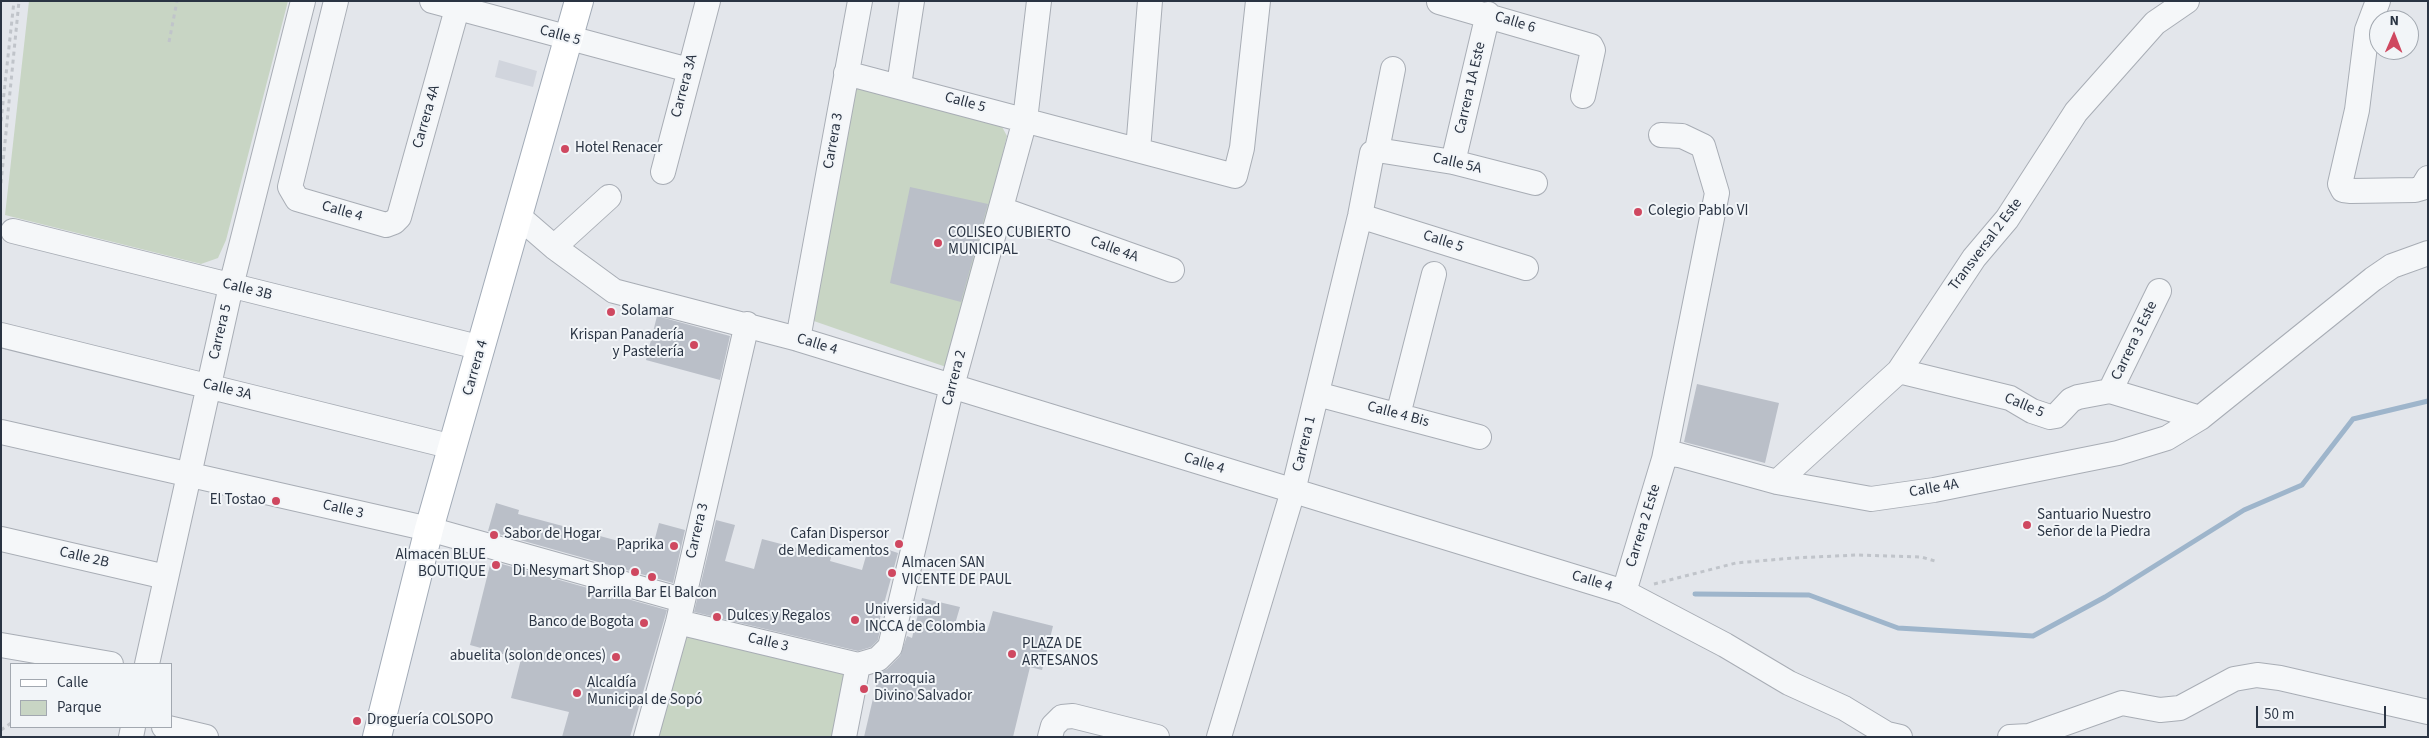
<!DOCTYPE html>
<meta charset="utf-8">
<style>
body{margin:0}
#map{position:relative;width:2429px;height:738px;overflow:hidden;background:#e3e6eb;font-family:"Source Sans 3",sans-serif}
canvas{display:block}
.frame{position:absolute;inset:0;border:2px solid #2a3443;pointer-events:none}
.legend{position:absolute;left:10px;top:663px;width:162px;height:65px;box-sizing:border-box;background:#f2f5f8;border:1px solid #a2a8b0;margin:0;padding:6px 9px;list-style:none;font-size:15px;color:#2a3443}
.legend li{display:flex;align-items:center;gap:10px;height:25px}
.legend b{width:25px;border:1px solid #a2a8b0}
.north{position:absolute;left:2369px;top:10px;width:50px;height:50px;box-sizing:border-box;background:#f2f5f8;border:1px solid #a2a8b0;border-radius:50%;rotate:1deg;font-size:14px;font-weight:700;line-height:20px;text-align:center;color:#2a3443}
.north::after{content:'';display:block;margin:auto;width:18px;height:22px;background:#cf4860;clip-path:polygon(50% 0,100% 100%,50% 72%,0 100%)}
.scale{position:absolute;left:2256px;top:706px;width:130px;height:22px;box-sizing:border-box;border:2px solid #2a3443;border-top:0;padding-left:6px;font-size:15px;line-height:18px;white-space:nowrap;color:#2a3443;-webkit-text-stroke:4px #f2f5f8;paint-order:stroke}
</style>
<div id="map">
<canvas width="2429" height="738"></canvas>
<div class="frame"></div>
<ul class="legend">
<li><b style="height:6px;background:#fff"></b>Calle</li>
<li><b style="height:14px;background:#c8d5c4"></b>Parque</li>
</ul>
<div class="north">N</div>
<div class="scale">50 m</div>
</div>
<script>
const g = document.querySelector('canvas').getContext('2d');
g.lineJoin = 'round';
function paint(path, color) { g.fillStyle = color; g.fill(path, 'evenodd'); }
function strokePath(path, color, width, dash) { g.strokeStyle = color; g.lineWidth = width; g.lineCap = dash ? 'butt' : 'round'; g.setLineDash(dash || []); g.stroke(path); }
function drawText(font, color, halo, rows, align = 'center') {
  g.font = font + ' "Source Sans 3",sans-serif'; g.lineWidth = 4; g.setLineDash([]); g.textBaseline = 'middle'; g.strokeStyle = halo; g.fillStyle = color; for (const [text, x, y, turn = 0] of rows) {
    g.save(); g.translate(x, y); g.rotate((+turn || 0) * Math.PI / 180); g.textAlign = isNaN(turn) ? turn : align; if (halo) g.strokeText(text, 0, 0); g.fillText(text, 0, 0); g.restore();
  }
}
paint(new Path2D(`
 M499,60L537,71L533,87L495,77Z`), '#d1d5dd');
paint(new Path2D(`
 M29,1H288L226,240L218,258L201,264L5,215Z
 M855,88L1001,125L1007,136L949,368L811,320Z
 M678,622L858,665L844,737H646Z`), '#c8d5c4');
strokePath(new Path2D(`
 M1695,594L1809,595L1898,628L2033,636L2105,597L2244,510L2302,485L2353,419L2428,401`), '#9eb5cb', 5);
paint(new Path2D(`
 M910,187L988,204L961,302L890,283Z
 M657,316L730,336L720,380L646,360Z
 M1697,384L1779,403L1765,463L1684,442Z
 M496,503L519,510L518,514L652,550L659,523L685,530L673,583L488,531Z
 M716,520L735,525L725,561L754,569L762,539L831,557L830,561L862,570L868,549L879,552L880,547L898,553L877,629H880L878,640L871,647L858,651L694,612Z
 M491,561L667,610L630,737H562L569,712L511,698L521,659L470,645Z
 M922,598L960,607L955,624L987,632L993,611L1053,626L1042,670L1030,667L1013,737H864L879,673L887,669L900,656L907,636L912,638Z`), '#babfc8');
const minor = new Path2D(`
 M336,1L290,187L297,199L386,225L394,222L399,217L457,9
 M432,1L689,70
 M2378,1L2367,30L2357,110L2340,184L2343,190L2351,191L2415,190L2422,188L2428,178
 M1439,2L1591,46L1593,50L1583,96
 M846,73L1235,176L1242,148L1258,1
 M899,85L912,1
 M1138,150L1150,1
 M1377,150L1453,162L1535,183
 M1377,150L1393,69
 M1453,162L1488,14
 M663,172L708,1
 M1001,209L1172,270
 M517,215L554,247L614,291L798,339L1624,592L1725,645L1789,683L1844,708L1887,734L1900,737
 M1360,216L1526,268
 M13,231L482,348
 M554,247L609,197
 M1,335L453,447
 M798,339L860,1
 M1899,371L2010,398L2032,411L2050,417L2056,416L2071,400L2078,397L2110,391L2200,418
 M2110,391L2159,291
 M1317,394L1479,437
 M1398,415L1434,274
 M1,432L429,529L682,600
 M1664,459L1671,454L1679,455L1777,482L1871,499L1934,490L2118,453L2167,438L2200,418L2373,279L2392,266L2428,253
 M1777,482L1899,371L1974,258L2007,219L2076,112L2155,23L2187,1
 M1,539L166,577
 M1624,592L1664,459L1717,193L1703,146L1682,136L1661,135
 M678,622L858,665
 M1,645L111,664
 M147,664L231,286L303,1
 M164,727L206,737
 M131,737L133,727
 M646,737L678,622L747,324
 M844,737L858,665L878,659L890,647L952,386L1025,120L1039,1
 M1050,737L1053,726L1062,717L1073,716L1157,737
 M1219,737L1293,491L1360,216L1372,153L1377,150
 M2010,737L2029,736L2122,703L2160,710L2180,708L2234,679L2257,675L2280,678L2428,712`);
const major = new Path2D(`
 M377,737L429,529L579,1`);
strokePath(minor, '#a8adb5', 26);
strokePath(major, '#a2abb7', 30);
strokePath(new Path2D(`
 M169,42L177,1
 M1,121L14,1
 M1,183L19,1
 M1654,584L1736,563L1793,558L1857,555L1921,557L1935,561
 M1,730L11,723`), '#c0c4ca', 3, [4, 4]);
strokePath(minor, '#f5f7f9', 24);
strokePath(major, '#fff', 28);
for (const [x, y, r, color] of [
 [565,149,5,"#cf4860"],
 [1638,212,5,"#cf4860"],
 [938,243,5,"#cf4860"],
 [611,312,5,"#cf4860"],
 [694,345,5,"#cf4860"],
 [276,501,5,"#cf4860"],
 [2027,525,5,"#cf4860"],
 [494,535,5,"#cf4860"],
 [899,544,5,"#cf4860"],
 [674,546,5,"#cf4860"],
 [496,565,5,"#cf4860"],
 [635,572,5,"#cf4860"],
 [892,573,5,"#cf4860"],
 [652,577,5,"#cf4860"],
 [717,617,5,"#cf4860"],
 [855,620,5,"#cf4860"],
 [644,623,5,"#cf4860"],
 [1012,654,5,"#cf4860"],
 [616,657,5,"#cf4860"],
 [864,689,5,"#cf4860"],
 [577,693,5,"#cf4860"],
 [357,721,5,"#cf4860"]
]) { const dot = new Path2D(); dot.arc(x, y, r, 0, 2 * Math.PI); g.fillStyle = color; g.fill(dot); strokePath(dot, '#f2f5f8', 2); }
drawText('15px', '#2a3443', '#f2f5f8', [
 ["Calle 6",1515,23,17],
 ["Calle 5",560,36,15],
 ["Carrera 3A",685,86,-75],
 ["Carrera 1A Este",1471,88,-77],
 ["Calle 5",965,103,15],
 ["Carrera 4A",427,117,-74],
 ["Carrera 3",834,141,-80],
 ["Calle 5A",1457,164,13],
 ["Calle 4",342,212,16],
 ["Calle 5",1443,242,18],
 ["Transversal 2 Este",1986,245,-53],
 ["Calle 4A",1114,250,20],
 ["Calle 3B",247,290,14],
 ["Carrera 5",221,332,-77],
 ["Carrera 3 Este",2135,341,-64],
 ["Calle 4",817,345,17],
 ["Carrera 4",476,368,-74],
 ["Carrera 2",955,378,-75],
 ["Calle 3A",227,390,14],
 ["Calle 5",2024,406,23],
 ["Calle 4 Bis",1398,415,15],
 ["Carrera 1",1305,444,-76],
 ["Calle 4",1204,464,17],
 ["Calle 4A",1934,489,-10],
 ["Calle 3",343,510,13],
 ["Carrera 2 Este",1644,526,-73],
 ["Carrera 3",698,531,-77],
 ["Calle 2B",84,558,13],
 ["Calle 4",1592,582,17],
 ["Calle 3",768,643,13]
]);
drawText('15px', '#2a3443', '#f2f5f8', [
 ["Hotel Renacer",575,149],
 ["Colegio Pablo VI",1648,212],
 ["COLISEO CUBIERTO",948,234],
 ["MUNICIPAL",948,251],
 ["Solamar",621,312],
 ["Krispan Panadería",684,336,"right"],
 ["y Pastelería",684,353,"right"],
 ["El Tostao",266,501,"right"],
 ["Santuario Nuestro",2037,516],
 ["Señor de la Piedra",2037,533],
 ["Sabor de Hogar",504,535],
 ["Cafan Dispersor",889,535,"right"],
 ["de Medicamentos",889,552,"right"],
 ["Paprika",664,546,"right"],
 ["Almacen BLUE",486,556,"right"],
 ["BOUTIQUE",486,573,"right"],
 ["Almacen SAN",902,564],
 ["VICENTE DE PAUL",902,581],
 ["Di Nesymart Shop",625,572,"right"],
 ["Parrilla Bar El Balcon",652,594,"center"],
 ["Universidad",865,611],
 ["INCCA de Colombia",865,628],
 ["Dulces y Regalos",727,617],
 ["Banco de Bogota",634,623,"right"],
 ["PLAZA DE",1022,645],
 ["ARTESANOS",1022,662],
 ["abuelita (solon de onces)",606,657,"right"],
 ["Parroquia",874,680],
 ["Divino Salvador",874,697],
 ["Alcaldía",587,684],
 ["Municipal de Sopó",587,701],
 ["Droguería COLSOPO",367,721]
], 'left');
</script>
